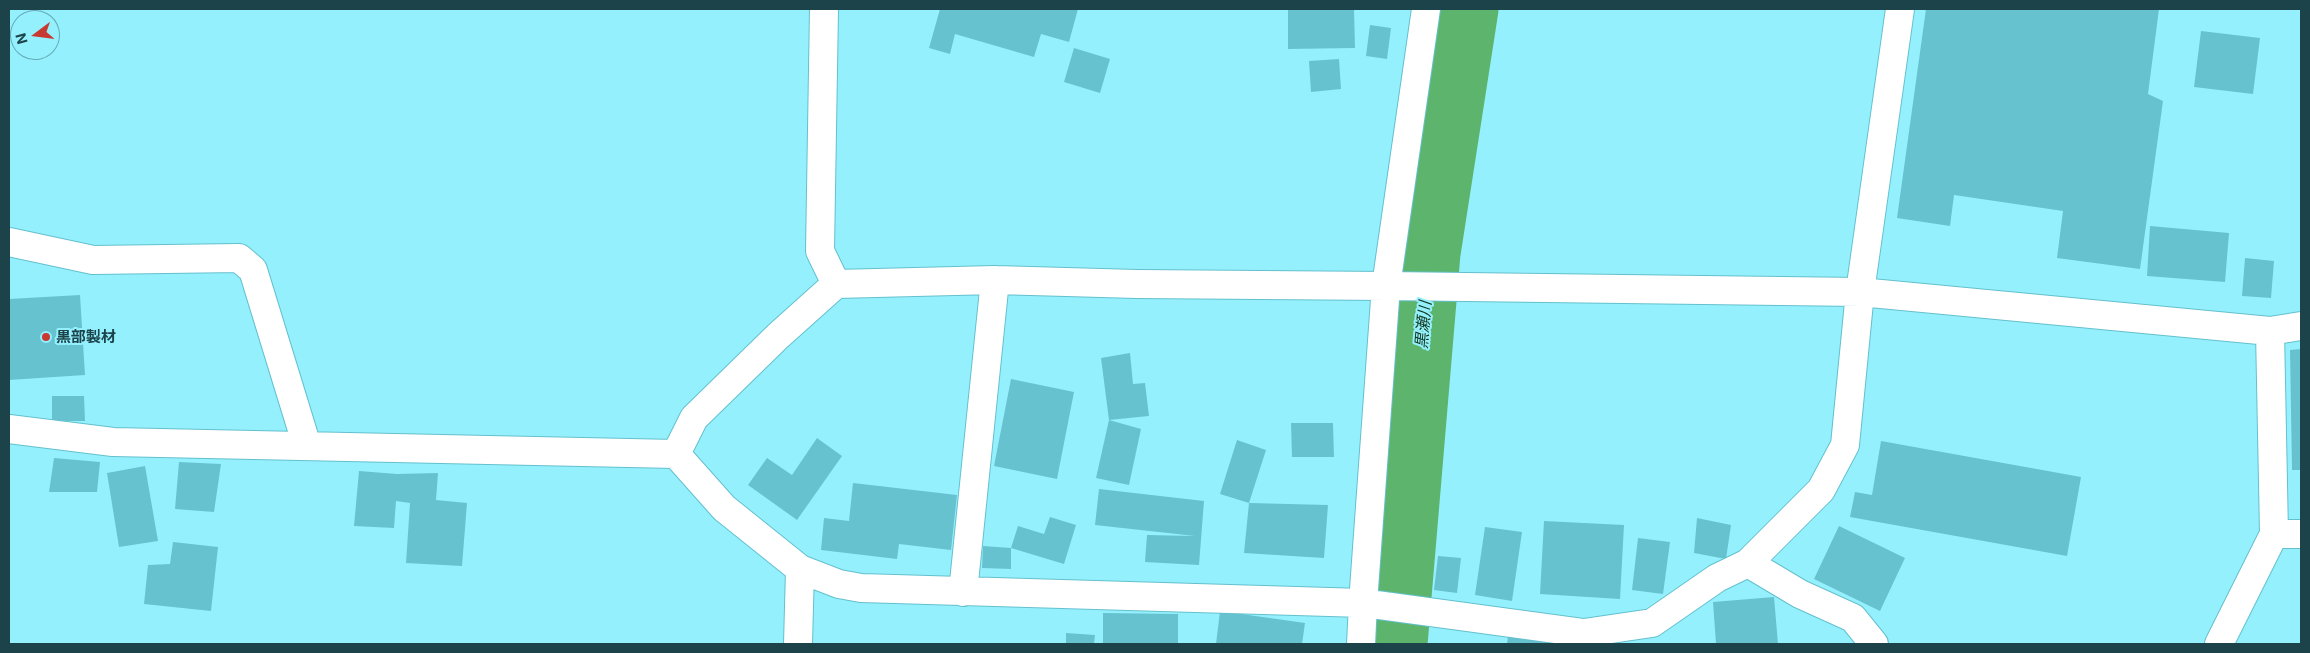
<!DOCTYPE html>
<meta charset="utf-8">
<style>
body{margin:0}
#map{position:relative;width:2310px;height:653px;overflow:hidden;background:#95f0fe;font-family:Inter,sans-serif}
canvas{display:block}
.frame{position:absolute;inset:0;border:10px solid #1c4349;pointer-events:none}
.north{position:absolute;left:10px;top:10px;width:50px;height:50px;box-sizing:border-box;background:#95f0fe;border:1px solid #65abb6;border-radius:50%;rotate:255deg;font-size:14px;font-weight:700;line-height:20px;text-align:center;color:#1c4349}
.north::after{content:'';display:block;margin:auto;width:18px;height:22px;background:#c73931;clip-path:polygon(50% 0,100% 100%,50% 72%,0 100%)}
</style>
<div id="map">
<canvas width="2310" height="653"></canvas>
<div class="frame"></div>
<div class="north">N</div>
</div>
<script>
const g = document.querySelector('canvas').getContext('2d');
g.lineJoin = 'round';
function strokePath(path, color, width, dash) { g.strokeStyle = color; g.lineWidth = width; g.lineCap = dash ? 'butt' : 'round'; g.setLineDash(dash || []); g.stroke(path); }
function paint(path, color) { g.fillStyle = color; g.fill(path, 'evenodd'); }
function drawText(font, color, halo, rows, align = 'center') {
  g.font = font + ' Inter,"Noto Sans JP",sans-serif'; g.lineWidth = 4; g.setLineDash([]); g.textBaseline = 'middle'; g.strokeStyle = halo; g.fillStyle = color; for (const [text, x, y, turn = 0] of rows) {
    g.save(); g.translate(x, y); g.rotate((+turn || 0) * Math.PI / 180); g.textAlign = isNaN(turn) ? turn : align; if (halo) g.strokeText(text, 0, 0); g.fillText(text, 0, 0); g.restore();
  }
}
strokePath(new Path2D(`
 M1397,644L1430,253L1468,9`), '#5db56d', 61);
paint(new Path2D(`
 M940,9H1078L1069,42L1041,34L1034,57L955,34L950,54L929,48Z
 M1288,9H1354L1355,48L1288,49Z
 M1926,9H2159L2148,94L2163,101L2140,269L2057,258L2063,211L1954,195L1950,226L1897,218Z
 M1370,25L1391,28L1387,59L1366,56Z
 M2201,31L2260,38L2253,94L2194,87Z
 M1074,48L1110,59L1100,93L1064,82Z
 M1339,59L1341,89L1311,92L1309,61Z
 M2150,226L2229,233L2225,282L2147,276Z
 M2245,258L2274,261L2271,298L2242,296Z
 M80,295L85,375L9,380V299Z
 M2301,349V470H2292L2290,350Z
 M1130,353L1133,384L1145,383L1149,416L1109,420L1101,358Z
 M1011,379L1074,392L1057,479L994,466Z
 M52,396H84L85,421H52Z
 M1109,420L1141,429L1129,485L1096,478Z
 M1291,423H1333L1334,457H1292Z
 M817,438L842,456L797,520L748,485L767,458L792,475Z
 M1237,440L1266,450L1249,503L1220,494Z
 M1881,441L2081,477L2067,556L1850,517L1855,492L1872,495Z
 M54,458L100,462L97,492H49Z
 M179,462L221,464L214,512L175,509Z
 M145,466L158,541L119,547L107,473Z
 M359,471L397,474L438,473L436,500L467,503L462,566L406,563L410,503L396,501L394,528L354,526Z
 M853,483L957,495L951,550L899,544L897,559L821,550L824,518L849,521Z
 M1099,489L1204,501L1199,565L1145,562L1147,535L1195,536L1095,525Z
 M1249,503L1328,505L1324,558L1244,553Z
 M1050,517L1076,525L1064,564L1011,548L1018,526L1044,534Z
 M1697,518L1731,525L1726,559L1694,553Z
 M1544,521L1624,525L1620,599L1540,594Z
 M1839,526L1905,558L1880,611L1814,579Z
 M1485,527L1522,532L1512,601L1475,595Z
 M1638,538L1670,542L1663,594L1632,590Z
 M173,542L218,547L211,611L144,604L148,565L170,564Z
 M983,546L1011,548V569L982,568Z
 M1438,556L1461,558L1457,593L1434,590Z
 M1774,597L1778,644H1716L1713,602Z
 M1220,611L1305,623L1302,644H1216Z
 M1103,613L1178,614V644H1103Z
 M1066,633L1095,635L1094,644H1066Z
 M1508,636L1555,639V644H1507Z`), '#67c2d0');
const street = new Path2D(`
 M824,9L820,251L836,284
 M1426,9L1386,286L1860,292L2270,331L2301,326
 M9,242L93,260L239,258L253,270L307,446
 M9,429L113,442L676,454L724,508L800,569L798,644
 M676,454L694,418L778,336L836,284L995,280L1137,284L1386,286L1363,603L861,588L839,584L800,569
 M2274,534H2301
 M1748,563L1800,594L1853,618L1874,644
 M963,592L995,280
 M1361,644L1363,603L1584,633L1652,623L1717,578L1748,563L1821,490L1845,445L1860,292L1900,9
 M2219,644L2274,534L2270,331`);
strokePath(street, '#64c0cd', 30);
strokePath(street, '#fff', 28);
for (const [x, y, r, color] of [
 [46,337,5,"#c73931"]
]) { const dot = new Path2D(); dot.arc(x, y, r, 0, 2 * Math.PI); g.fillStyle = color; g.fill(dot); strokePath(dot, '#95f0fe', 2); }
drawText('bold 15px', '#1c4349', '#95f0fe', [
 ["黒部製材",56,337]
], 'left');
drawText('italic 16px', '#12361a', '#95f0fe', [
 ["黒瀬川",1424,325,-85]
]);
</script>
